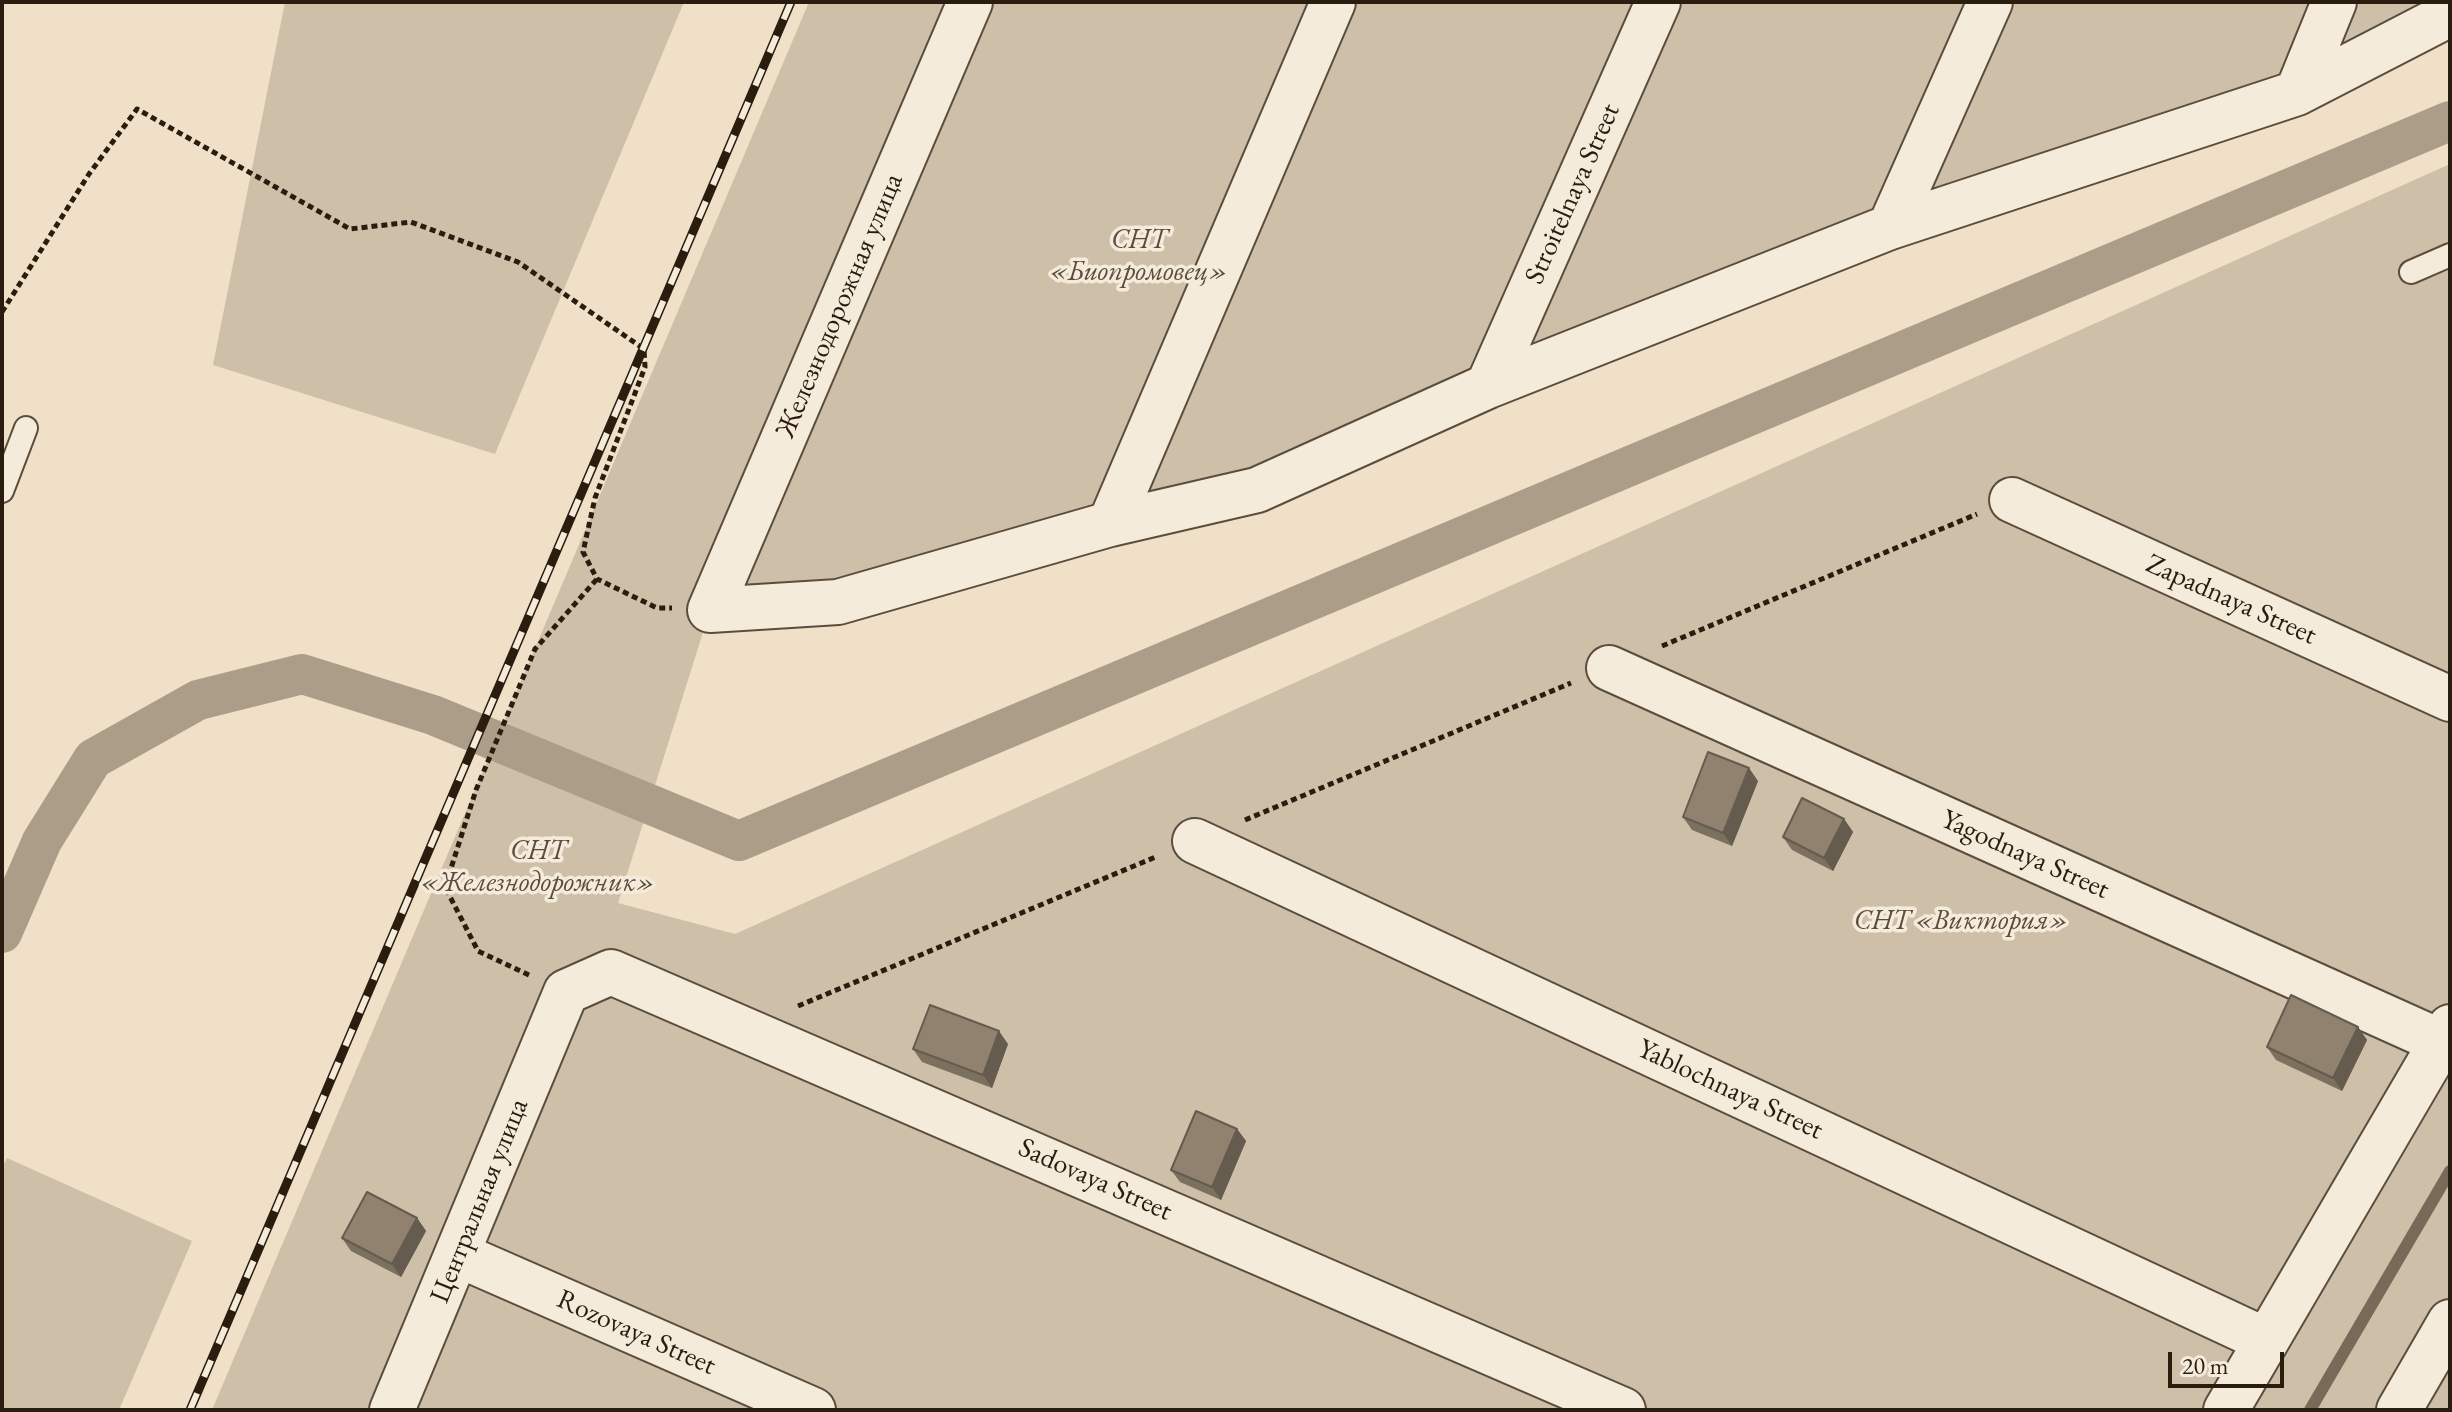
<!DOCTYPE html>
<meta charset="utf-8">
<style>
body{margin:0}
#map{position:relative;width:2452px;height:1412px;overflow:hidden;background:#efe0c7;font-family:"EB Garamond",serif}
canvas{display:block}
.frame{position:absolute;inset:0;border:4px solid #2a1c0f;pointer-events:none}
.scale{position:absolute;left:2168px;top:1352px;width:116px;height:36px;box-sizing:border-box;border:4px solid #2a1c0f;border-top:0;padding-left:10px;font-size:24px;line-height:28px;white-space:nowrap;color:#2a1c0f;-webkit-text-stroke:6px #f5ebdb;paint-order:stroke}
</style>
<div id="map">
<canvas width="2452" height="1412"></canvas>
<div class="frame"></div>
<div class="scale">20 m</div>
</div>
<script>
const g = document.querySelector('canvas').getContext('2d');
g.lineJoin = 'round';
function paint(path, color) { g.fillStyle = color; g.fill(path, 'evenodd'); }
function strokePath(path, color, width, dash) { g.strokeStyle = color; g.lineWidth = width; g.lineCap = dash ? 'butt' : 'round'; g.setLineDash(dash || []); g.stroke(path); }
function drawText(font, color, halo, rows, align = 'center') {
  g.font = font + ' "EB Garamond",serif'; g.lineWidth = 7; g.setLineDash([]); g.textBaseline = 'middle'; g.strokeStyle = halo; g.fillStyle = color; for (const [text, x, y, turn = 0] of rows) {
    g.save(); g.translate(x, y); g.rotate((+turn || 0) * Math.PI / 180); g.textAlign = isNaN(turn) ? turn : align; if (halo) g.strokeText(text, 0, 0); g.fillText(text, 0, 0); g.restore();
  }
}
paint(new Path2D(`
 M285,2H684L495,454L213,365Z
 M809,2H2450V14L1257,490L710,610L618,903L735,934L2450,164V1410H212Z
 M7,1158L192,1241L119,1410H2V1169Z`), '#cebfa8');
strokePath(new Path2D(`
 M2310,1410L2450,1171`), '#786958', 12);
strokePath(new Path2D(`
 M2,933L42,841L93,759L198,700L302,674L433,715L739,841L2450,121`), '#ac9d88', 40);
const service = new Path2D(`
 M2411,272L2450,255
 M2,491L26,428`);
const minor = new Path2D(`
 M970,2L710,610L838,602L1110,524L1257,490L1488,386L1890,227L2297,93L2450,14
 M2297,93L2334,2
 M1890,227L1990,2
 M1488,386L1658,2
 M2012,500L2450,699
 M1110,524L1333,2
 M1609,668L2441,1042
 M1195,841L2265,1340
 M459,1255L813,1410
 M392,1410L566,992L611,972L1623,1410
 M2226,1410L2450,1027
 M2399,1410L2450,1322`);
strokePath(service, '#5b4d3d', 26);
strokePath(minor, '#5b4d3d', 48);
strokePath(new Path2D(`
 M2,312L89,174L137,109L350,229L411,222L518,262L644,349L645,367L595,498L583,552L597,579L657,608H672
 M1662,646L1977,514
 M1245,820L1571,683
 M529,975L478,951L445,887L476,790L535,649L597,579
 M798,1006L1158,856`), '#2a1c0f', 5, [6, 4]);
strokePath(service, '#f5ebdb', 22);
strokePath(minor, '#f5ebdb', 44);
const rail = new Path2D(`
 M190,1410L791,2`);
strokePath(rail, '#2a1c0f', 9);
strokePath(rail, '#f5ebdb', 6, [18]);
paint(new Path2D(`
 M1758,781L1732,846L1692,830L1683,817Z
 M1844,819L1853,832L1833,871L1792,850L1783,837Z
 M2358,1027L2367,1040L2342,1091L2276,1060L2267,1047Z
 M1008,1044L992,1088L922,1062L913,1049Z
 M1237,1129L1246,1141L1221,1200L1180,1182L1171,1170Z
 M417,1218L426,1231L401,1277L351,1251L342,1238Z`), '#7c705f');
paint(new Path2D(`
 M1749,768L1758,781L1732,846L1723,833Z
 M1844,819L1853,832L1833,871L1824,858Z
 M2358,1027L2367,1040L2342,1091L2333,1078Z
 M999,1031L1008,1044L992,1088L983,1075Z
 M1237,1129L1246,1141L1221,1200L1212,1187Z
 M417,1218L426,1231L401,1277L392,1264Z`), '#655b4e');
const building = new Path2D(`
 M1708,752L1749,768L1723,833L1683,817Z
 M1802,798L1844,819L1824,858L1783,837Z
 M2291,995L2358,1027L2333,1078L2267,1047Z
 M930,1005L999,1031L983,1075L913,1049Z
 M1196,1111L1237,1129L1212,1187L1171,1170Z
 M367,1192L417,1218L392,1264L342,1238Z`);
paint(building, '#90826f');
strokePath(building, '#655b4e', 2);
drawText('28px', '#2a1c0f', '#f5ebdb', [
 ["Stroitelnaya Street",1573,194,-66],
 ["Железнодорожная улица",840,306,-67],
 ["Zapadnaya Street",2231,600,24],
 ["Yagodnaya Street",2025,855,24],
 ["Yablochnaya Street",1730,1090,25],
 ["Sadovaya Street",1095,1180,24],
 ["Центральная улица",480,1201,-68],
 ["Rozovaya Street",636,1333,24]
]);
drawText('italic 28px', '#5b4d3d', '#f5ebdb', [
 ["СНТ",1139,240],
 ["«Биопромовец»",1139,272],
 ["СНТ",538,851],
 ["«Железнодорожник»",538,883],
 ["СНТ «Виктория»",1961,921]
]);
</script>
